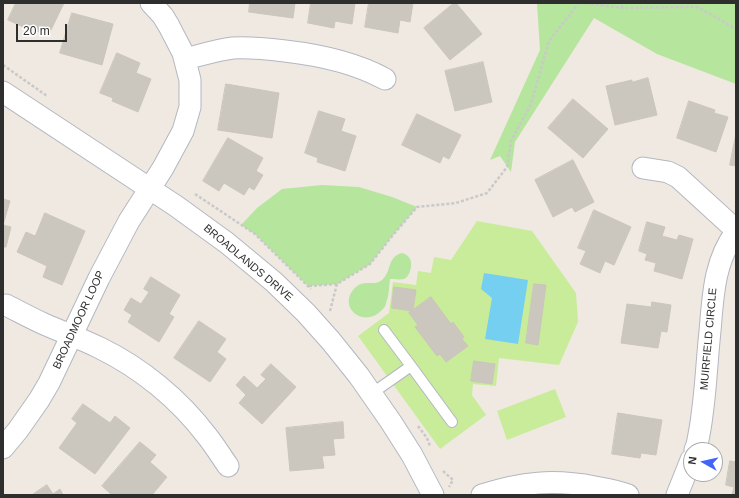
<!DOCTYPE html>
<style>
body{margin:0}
#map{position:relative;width:739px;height:498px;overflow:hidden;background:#efe9e1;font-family:Arial,sans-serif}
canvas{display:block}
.frame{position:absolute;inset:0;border:4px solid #2e2e2e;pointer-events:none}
.north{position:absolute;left:683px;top:442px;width:40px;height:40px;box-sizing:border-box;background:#fff;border:1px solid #ababab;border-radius:50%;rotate:278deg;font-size:11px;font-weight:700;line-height:16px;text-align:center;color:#2e2e2e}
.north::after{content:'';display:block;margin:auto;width:14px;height:18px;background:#4264fb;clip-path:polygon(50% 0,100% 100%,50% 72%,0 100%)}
.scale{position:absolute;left:16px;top:24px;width:51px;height:18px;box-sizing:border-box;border:2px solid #2e2e2e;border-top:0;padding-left:5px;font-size:12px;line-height:14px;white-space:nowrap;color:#2e2e2e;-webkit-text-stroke:3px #fff;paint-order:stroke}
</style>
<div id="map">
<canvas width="739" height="498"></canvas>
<div class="frame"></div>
<div class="north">N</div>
<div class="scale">20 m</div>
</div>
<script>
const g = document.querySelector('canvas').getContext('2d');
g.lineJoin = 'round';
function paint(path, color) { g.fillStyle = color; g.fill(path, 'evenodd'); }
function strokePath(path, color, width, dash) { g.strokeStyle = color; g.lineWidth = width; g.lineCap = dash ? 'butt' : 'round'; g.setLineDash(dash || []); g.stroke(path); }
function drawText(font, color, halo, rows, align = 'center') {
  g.font = font + ' Arial,sans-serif'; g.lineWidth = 3; g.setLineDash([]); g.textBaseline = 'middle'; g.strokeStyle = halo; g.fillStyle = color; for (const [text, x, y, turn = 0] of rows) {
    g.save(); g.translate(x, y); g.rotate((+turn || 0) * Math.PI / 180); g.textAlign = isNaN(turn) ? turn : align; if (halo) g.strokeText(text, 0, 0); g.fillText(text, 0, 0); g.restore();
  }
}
paint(new Path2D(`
 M537,3H736V84L657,54L594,18L515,142L511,172L500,156L490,160L540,50Z
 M322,185L359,187L392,197L417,207L393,235L370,264L337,284L308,286L255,234L241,225L257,208L282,189Z
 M402,253C405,254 408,255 410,259C413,264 410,277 404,279C400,280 394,279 390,279C389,287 389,296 386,303C386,306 383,309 381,311C363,328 339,308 353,290C363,277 374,288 383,279C392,270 387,257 402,253Z`), '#b6e59e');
paint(new Path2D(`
 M477,221L532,231L576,293L578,322L559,365L499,358L496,386L473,384L472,395L486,415L440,449L358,336L389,313L393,282L416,285L418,271L431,273L434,257L451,260Z
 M555,389L566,417L507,440L497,411Z`), '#c9ec9a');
paint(new Path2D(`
 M484,273L528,280L518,344L485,339L492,298L481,289Z`), '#75cff0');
const building = new Path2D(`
 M16,3H64L48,36L33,29L32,31L8,20Z
 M250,3H295L293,18L249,12Z
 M311,3H355L352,24L335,21L334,28L308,23Z
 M369,3H413L410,22L400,20L398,33L365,27Z
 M454,3H456L482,34L450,60L424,28Z
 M72,13L113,24L102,65L60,53Z
 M117,53L140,63L136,73L151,79L138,112L112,101L113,98L100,93Z
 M483,62L492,102L455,111L445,71Z
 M648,78L657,115L615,125L606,86L632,80V82Z
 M226,84L279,93L272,138L218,130Z
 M573,99L608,129L583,158L548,128Z
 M689,101L715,110L714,113L728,117L716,152L677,138Z
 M319,111L345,119L341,131L356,136L345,171L317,162L318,158L305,153Z
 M417,114L461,135L449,159L443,156L440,163L402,145Z
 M736,134V166L730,165Z
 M228,138L263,158L256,171L263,175L254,190L249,187L244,195L224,183L219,191L203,181Z
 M573,160L594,202L575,212L572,207L553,217L535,180Z
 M3,199L10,201L3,225L11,227L6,247H3Z
 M594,210L631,227L614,265L605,261L600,273L580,264L586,251L578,248Z
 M45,213L85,231L62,285L43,277L47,266L17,252L26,232L35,236Z
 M647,222L665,227L662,236L677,240L679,235L693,239L682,279L654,271L656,263L645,260L647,254L639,251Z
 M151,277L180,295L169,314L174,317L159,342L128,322L132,315L124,310L131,298L141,304L149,292L144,289Z
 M534,284L546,285L538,345L526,343Z
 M394,287L416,290L413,310L412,311L392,308Z
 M431,297L451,324L453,322L464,337L462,339L468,346L446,362L440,354L437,356L415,327L418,325L409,313Z
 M652,302L671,305L667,332L661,331L658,348L621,343L627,304L651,307Z
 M199,321L226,339L217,352L226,359L210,382L174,358Z
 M474,361L495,364L492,384L471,381Z
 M271,364L296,387L262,424L239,403L246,395L236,385L244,376L257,388L266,379L261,375Z
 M83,404L110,423L115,416L130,428L95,474L59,448L77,423L72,419Z
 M618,413L662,420L656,455L641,453L640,458L612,454Z
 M343,422L344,438L333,439L335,455L322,456L324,468L290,471L286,428Z
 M140,442L156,455L150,462L167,477L152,495H112L102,486Z
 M730,461L736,462V495H732L734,487L726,485Z
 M47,485L53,494L60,489L63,495H32Z`);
paint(building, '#cbc7bf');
strokePath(building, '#cbc5ba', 1);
const service = new Path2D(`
 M411,366L452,422
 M371,394L411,366L384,330`);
const minor = new Path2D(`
 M185,59C201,55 217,50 233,48C251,47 268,49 285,51C320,55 354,62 385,79
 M3,92L176,206L227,243L274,282L306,313L331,341L359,376L391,422L412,455L433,495
 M643,168L668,172L678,177L736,230
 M6,305C18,311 31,318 44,324C62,332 82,339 100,348C141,368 179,399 207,436C215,446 221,456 228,466
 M3,448L18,430L39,400L49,383L99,278L129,221L163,168L183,131L190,107V80L183,53L169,26L163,16L151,3
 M695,450L697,445C699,435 701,425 702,415C706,387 707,359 710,331C713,296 714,261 736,232
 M482,495C522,482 554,479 595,487C607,489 618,491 628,495
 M677,495L691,460`);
strokePath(service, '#b4b7c1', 12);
strokePath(minor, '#b4b7c1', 23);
strokePath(new Path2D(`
 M586,3L622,8L698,7L736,29
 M622,8L623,3
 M3,65L47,96
 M195,194L255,234L311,289
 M309,286L337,284L370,264L393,235L417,207L456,203L487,193L507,167L511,141L531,104L549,41L579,3
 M330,311L337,284
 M418,426L427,438L430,446
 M443,471L453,480L449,487`), '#c9c9c9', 2.5, [3, 2]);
strokePath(service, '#fff', 10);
strokePath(minor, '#fff', 21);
drawText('11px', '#2e2e2e', '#fff', [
 ["BROADLANDS DRIVE",248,263,40],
 ["BROADMOOR LOOP",79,320,-65],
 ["MUIRFIELD CIRCLE",709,339,-85]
]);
</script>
